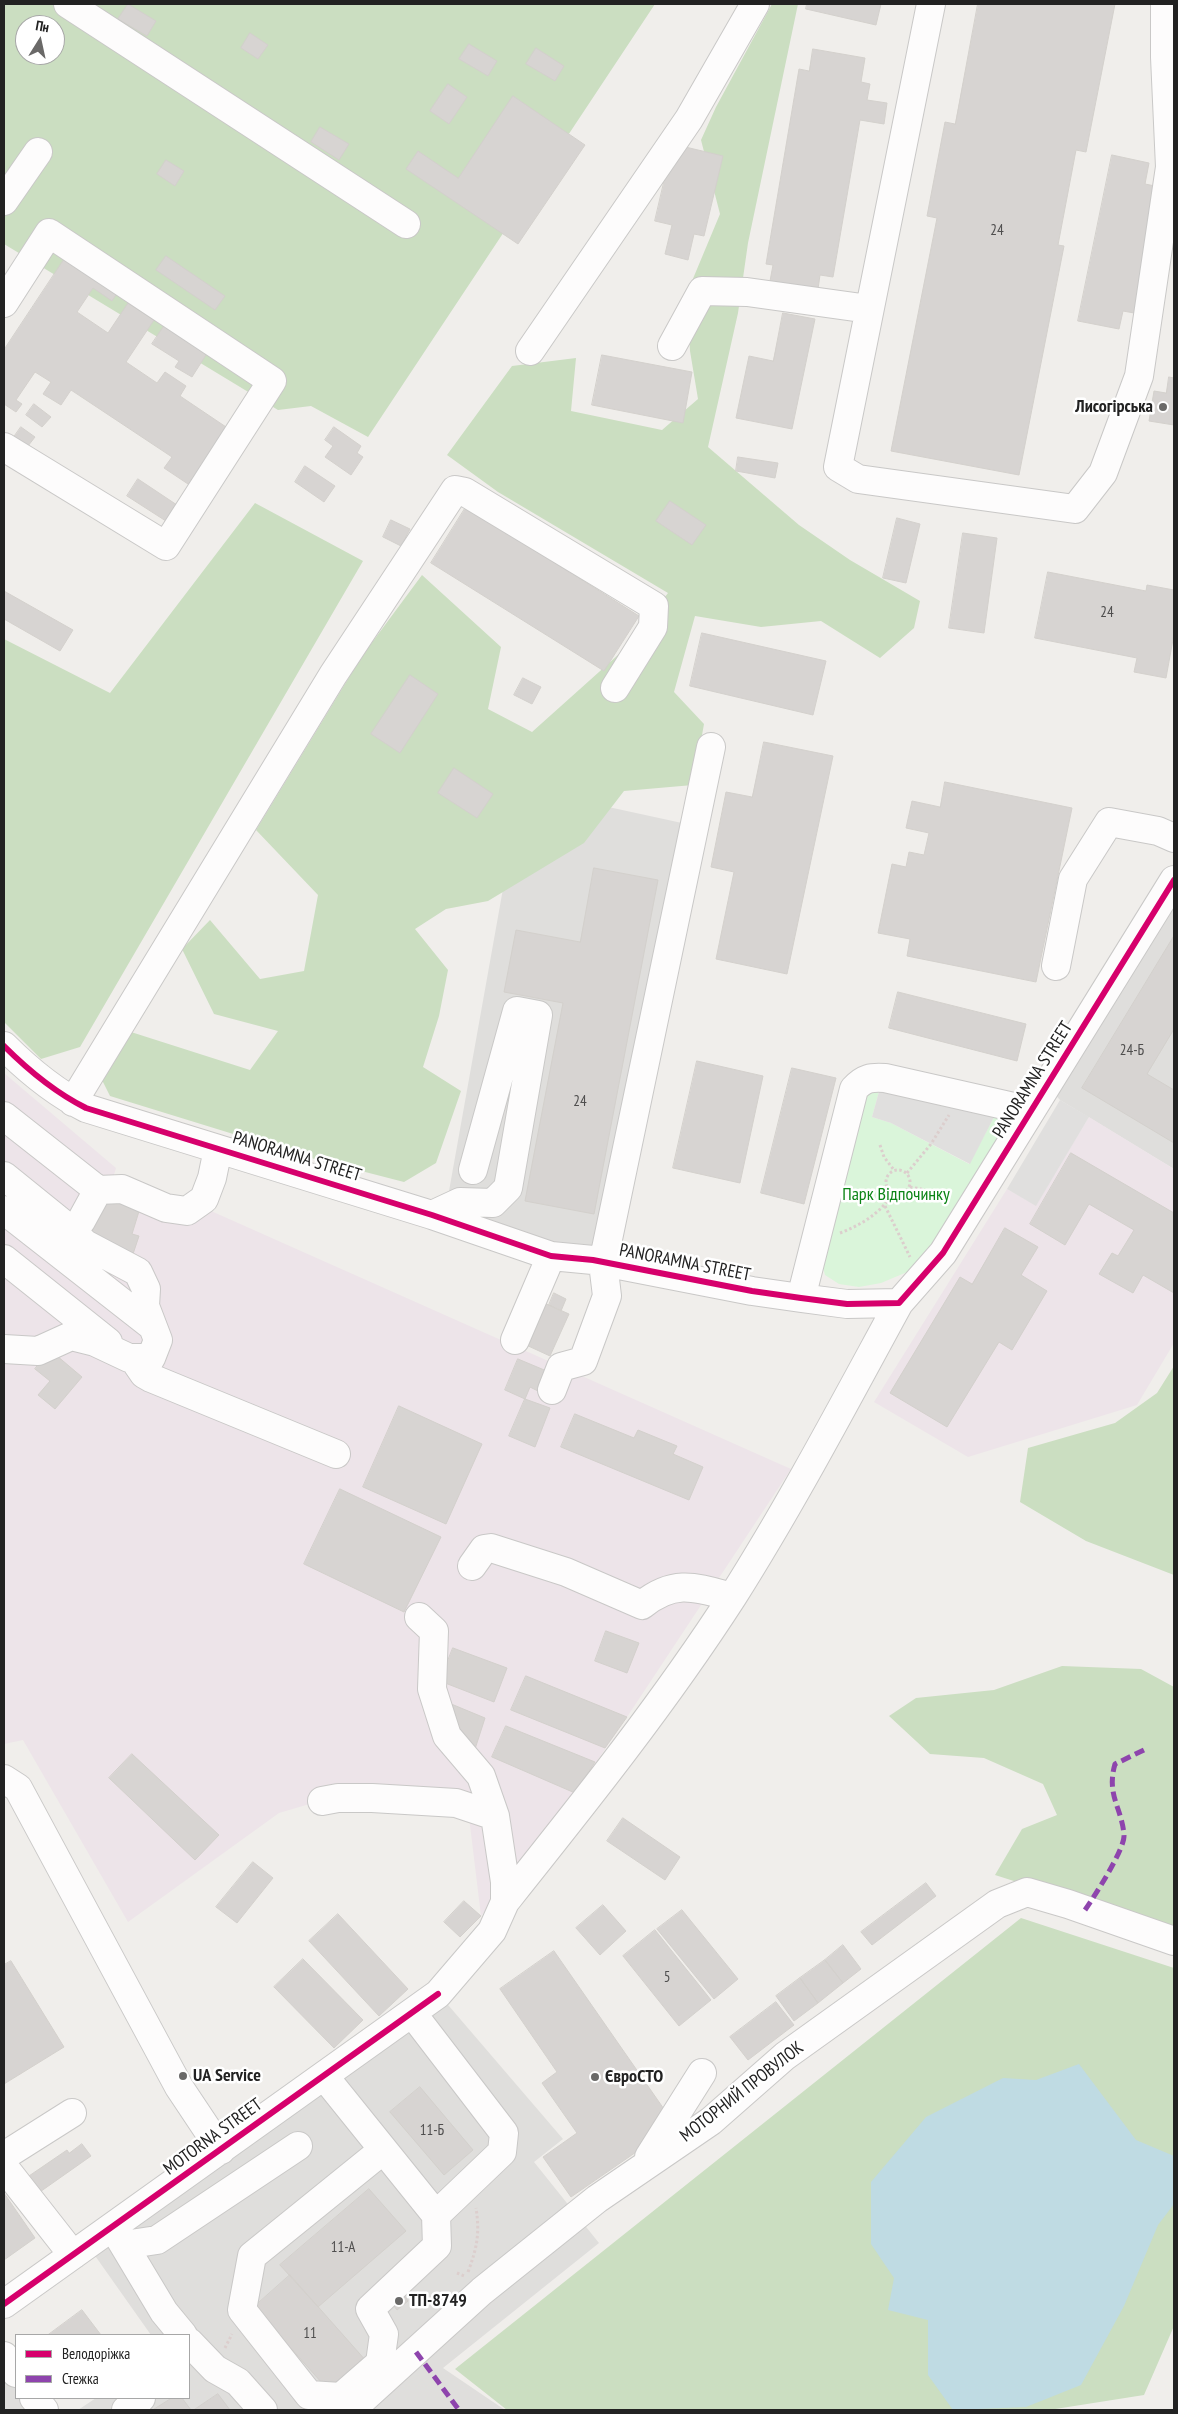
<!DOCTYPE html>
<meta charset="utf-8">
<style>
body{margin:0}
#map{position:relative;width:1178px;height:2414px;overflow:hidden;background:#f0eeeb;font-family:"PT Sans Narrow",sans-serif}
canvas{display:block}
.frame{position:absolute;inset:0;border:5px solid #222;pointer-events:none}
.legend{position:absolute;left:15px;top:2334px;width:175px;height:65px;box-sizing:border-box;background:#fff;border:1px solid #a7a7a7;margin:0;padding:6px 9px;list-style:none;font-size:15px;color:#222}
.legend li{display:flex;align-items:center;gap:10px;height:25px}
.legend b{width:25px;border:1px solid #a7a7a7}
.north{position:absolute;left:15px;top:15px;width:50px;height:50px;box-sizing:border-box;background:#fff;border:1px solid #a7a7a7;border-radius:50%;rotate:10deg;font-size:14px;font-weight:700;line-height:20px;text-align:center;color:#222}
.north::after{content:'';display:block;margin:auto;width:18px;height:22px;background:#6a6968;clip-path:polygon(50% 0,100% 100%,50% 72%,0 100%)}
</style>
<div id="map">
<canvas width="1178" height="2414"></canvas>
<div class="frame"></div>
<ul class="legend">
<li><b style="height:6px;background:#d6006c"></b>Велодоріжка</li>
<li><b style="height:6px;background:#8e44ad"></b>Стежка</li>
</ul>
<div class="north">Пн</div>
</div>
<script>
const g = document.querySelector('canvas').getContext('2d');
g.lineJoin = 'round';
function paint(path, color) { g.fillStyle = color; g.fill(path, 'evenodd'); }
function strokePath(path, color, width, dash) { g.strokeStyle = color; g.lineWidth = width; g.lineCap = dash ? 'butt' : 'round'; g.setLineDash(dash || []); g.stroke(path); }
function drawText(font, color, halo, rows, align = 'center') {
  g.font = font + ' "PT Sans Narrow",sans-serif'; g.lineWidth = 5; g.setLineDash([]); g.textBaseline = 'middle'; g.strokeStyle = halo; g.fillStyle = color; for (const [text, x, y, turn = 0] of rows) {
    g.save(); g.translate(x, y); g.rotate((+turn || 0) * Math.PI / 180); g.textAlign = isNaN(turn) ? turn : align; if (halo) g.strokeText(text, 0, 0); g.fillText(text, 0, 0); g.restore();
  }
}
paint(new Path2D(`
 M521,788L682,823L593,1260L444,1219Z
 M1174,880V1169L1060,1100L1047,1086Z
 M443,1999L563,2139L534,2162L599,2243L443,2368L505,2410H78L96,2398H189V2335H151L91,2250Z
 M4,2346L16,2364V2398H41L50,2410H4Z`), '#dfdedc');
paint(new Path2D(`
 M4,1073L116,1168L113,1178L211,1211L791,1469L627,1717L575,1793L481,1916L466,1792L347,1793L279,1813L128,1922L23,1740L4,1744Z
 M1089,1117L1174,1169V1343L1137,1405L968,1457L874,1402L1007,1189L1036,1205Z`), '#ede4e9');
paint(new Path2D(`
 M4,4H655L368,437L311,406L278,410L4,244ZM25,25H55V55H25Z
 M772,4H798L748,243L738,313L708,447L799,525L850,560L920,601L914,628L880,658L821,621L761,627L695,616L674,692L704,724L693,785L624,791L584,843L488,901L446,909L415,929L448,970L439,1016L423,1067L461,1091L436,1163L404,1182L311,1158L110,1096L100,1076L131,1032L250,1070L278,1031L214,1014L182,949L210,920L260,979L304,971L318,895L256,830L362,656L422,575L501,647L488,709L532,732L628,646L668,593L498,492L447,455L512,366L576,358L571,411L662,430L698,399L690,351L687,293L720,214L701,140L716,107Z
 M255,503L363,561L80,1047L41,1059L4,1022V639L110,693Z
 M1174,1366V1575L1086,1541L1020,1502L1028,1448L1115,1423L1157,1393Z
 M1062,1666L1141,1669L1174,1687V1932L995,1875L1022,1829L1057,1815L1043,1784L984,1758L930,1754L889,1716L916,1698L994,1690Z
 M1021,1918L1174,1968V2326L1144,2395L1049,2410H507L455,2369Z`), '#cbdec1');
paint(new Path2D(`
 M880,1088L872,1117L891,1123L969,1164L995,1115L1006,1121L980,1171L929,1255L912,1270L881,1283L859,1287L839,1284L825,1275L820,1257L862,1092Z`), '#daf5da');
paint(new Path2D(`
 M880,1088L995,1115L970,1164L891,1123L872,1117Z
 M1060,1100L1089,1117L1036,1206L1007,1189Z`), '#e0dfde');
paint(new Path2D(`
 M1079,2064L1136,2140L1174,2156V2204L1158,2225L1124,2306L1081,2385L1026,2407L953,2410L928,2375V2320L888,2310L894,2278L871,2244V2182L926,2117L1003,2078L1036,2080Z`), '#bfdbe3');
const building = new Path2D(`
 M128,4L156,21L147,36L118,19Z
 M807,4H881L876,25L806,9Z
 M978,4H1115L1086,152L1076,150L1058,245L1064,246L1019,475L891,451L937,218L927,216L945,122L955,124Z
 M250,33L268,45L258,59L241,48Z
 M469,44L497,61L488,76L459,59Z
 M536,48L564,66L555,81L526,64Z
 M813,49L865,58L861,82L870,84L867,100L887,103L884,124L860,120L833,277L820,275L818,289L770,281L773,265L766,264L799,69L809,71Z
 M448,84L467,97L449,124L430,111Z
 M513,96L585,145L518,244L406,169L418,151L458,178Z
 M320,127L349,144L339,160L311,142Z
 M673,144L723,156L704,236L694,234L688,260L665,254L672,225L655,221Z
 M1112,155L1149,163L1145,184L1160,187L1134,313L1123,311L1119,329L1078,321Z
 M166,160L184,171L175,186L157,174Z
 M69,252L121,287L112,301L93,288L77,312L108,333L128,303L154,320L126,362L157,383L165,372L186,386L180,396L235,433L197,490L164,468L172,457L71,390L61,405L43,394L51,382L35,372L16,400L22,404L16,412L4,404V350Z
 M166,256L225,296L215,310L156,270Z
 M783,313L815,319L792,429L736,418L749,356L773,361Z
 M168,320L211,347L192,377L175,367L179,361L152,344Z
 M602,355L692,372L683,423L592,405Z
 M1169,377L1174,378V425L1149,421L1154,391L1166,393Z
 M34,404L51,417L42,427L26,415Z
 M21,427L35,437L28,446L14,437Z
 M334,427L361,446L357,453L363,457L351,475L325,457L333,446L325,440Z
 M738,457L778,463L775,478L736,471Z
 M305,466L335,486L324,502L295,482Z
 M138,479L180,507L169,523L127,496Z
 M670,501L706,525L692,545L656,521Z
 M466,507L639,616L604,671L431,563Z
 M897,518L920,524L906,583L883,578Z
 M391,520L410,529L401,546L383,537Z
 M963,533L997,538L984,633L949,628Z
 M1048,572L1146,591L1147,585L1174,590V634L1166,678L1134,672L1137,658L1035,638Z
 M4,591L73,630L60,651L4,619Z
 M702,633L826,661L813,715L690,686Z
 M410,675L438,694L400,753L371,734Z
 M523,678L541,687L532,704L514,695Z
 M764,742L833,756L787,974L716,959L734,872L711,867L726,792L752,797Z
 M454,768L493,794L477,818L438,793Z
 M945,782L1072,808L1036,982L907,956L910,939L878,933L892,864L906,867L909,852L924,855L929,833L906,828L912,801L940,807Z
 M594,868L658,880L594,1214L525,1201L563,1003L504,992L516,930L580,942Z
 M1174,936V1029L1147,1074L1174,1090V1143L1082,1088Z
 M898,992L1026,1024L1017,1061L889,1028Z
 M697,1061L763,1076L740,1183L673,1168Z
 M792,1068L836,1078L804,1204L761,1193Z
 M1071,1153L1174,1213V1293L1143,1275L1133,1293L1099,1274L1112,1253L1118,1256L1134,1230L1089,1204L1065,1245L1030,1224Z
 M102,1196L140,1208L132,1234L139,1236L132,1257L87,1242Z
 M1005,1228L1038,1247L1021,1275L1047,1291L1012,1350L999,1342L947,1427L890,1393L960,1277L972,1284Z
 M554,1293L566,1299L561,1311L549,1305Z
 M542,1302L569,1314L550,1356L524,1344Z
 M50,1350L82,1377L55,1409L38,1395L50,1381L35,1369Z
 M518,1359L549,1372L540,1392L530,1387L525,1399L505,1390Z
 M525,1399L550,1408L535,1447L509,1436Z
 M399,1406L482,1444L446,1524L363,1487Z
 M575,1414L634,1438L638,1430L677,1446L673,1454L703,1467L689,1500L561,1447Z
 M340,1489L441,1537L404,1612L304,1564Z
 M606,1631L639,1643L627,1673L595,1661Z
 M453,1648L507,1668L494,1702L440,1681Z
 M526,1676L627,1717L605,1748L511,1710Z
 M444,1701L485,1718L475,1749L444,1717Z
 M506,1726L595,1762L575,1793L492,1757Z
 M132,1754L219,1835L195,1860L109,1778Z
 M623,1818L680,1857L665,1880L607,1841Z
 M253,1862L273,1878L237,1923L216,1907Z
 M926,1883L936,1896L872,1945L861,1932Z
 M464,1901L481,1916L460,1937L444,1922Z
 M603,1905L626,1931L600,1955L576,1928Z
 M682,1910L738,1979L714,1999L657,1929Z
 M338,1914L408,1989L379,2016L309,1941Z
 M655,1930L711,2000L679,2026L623,1956Z
 M843,1945L861,1969L843,1983L825,1960Z
 M554,1951L666,2112L655,2139L571,2197L543,2157L577,2133L542,2083L557,2072L500,1989Z
 M303,1959L363,2020L334,2048L274,1987Z
 M825,1960L843,1983L818,2003L800,1978Z
 M11,1961L64,2047L4,2084V1965Z
 M800,1978L818,2003L794,2021L776,1996Z
 M776,2002L794,2025L748,2060L730,2037Z
 M420,2087L473,2150L444,2175L390,2112Z
 M82,2144L91,2156L37,2194L26,2178L67,2150L69,2153Z
 M369,2189L406,2231L318,2307L280,2265Z
 M4,2193L35,2238L4,2260Z
 M290,2275L367,2362L331,2393L254,2307Z
 M402,2292L408,2301L397,2310L390,2301Z
 M82,2310L101,2335H48Z
 M218,2394L230,2410H194Z
 M172,2398H182L191,2410H153Z`);
paint(building, '#d7d4d2');
strokePath(building, '#d3d0cc', 1);
const minor = new Path2D(`
 M68,4L406,224
 M931,4L838,467L858,479L1075,509L1103,473L1139,376L1170,167L1165,57V4
 M4,201L38,152
 M4,303L49,233L272,381L166,546L4,447
 M672,346L702,291L747,292L869,309
 M530,351L689,119L755,4
 M1056,966L1073,879L1109,822L1158,831L1174,838
 M4,1046C29,1071 54,1092 86,1108L432,1215L551,1256L593,1260L752,1291L801,1298L847,1304L899,1303L943,1253L1174,880
 M73,1102L333,675L455,490L465,492L654,606L653,627L615,688
 M4,1116L98,1190
 M4,1176L72,1231
 M4,1210L152,1326
 M432,1215L460,1202L493,1203L508,1188L538,1015L517,1011L473,1170
 M4,1259L108,1342
 M801,1298L854,1089C864,1078 871,1077 885,1078L1031,1111
 M515,1340L551,1256
 M4,1349L38,1351L71,1336L95,1342L129,1358H151L158,1340L145,1306L146,1289L138,1272L85,1244L72,1231L81,1221L98,1190L122,1189L166,1208L187,1211L204,1199L212,1178L218,1149
 M133,1358L144,1374L151,1378L336,1454
 M552,1390L561,1367L583,1361L607,1296L603,1263L711,747
 M472,1566L484,1549L491,1548L566,1572L642,1605C674,1579 695,1587 732,1597
 M4,1779L18,1788L179,2087L221,2150
 M322,1801L338,1798H372L456,1803L495,1816
 M505,1902C584,1803 664,1703 733,1596C793,1501 845,1402 899,1303
 M412,2013L504,2133L502,2152L436,2215
 M324,2076L436,2215L437,2246L370,2309L384,2334L380,2363L341,2397L309,2395L242,2310L252,2256L383,2150
 M4,2156L72,2113
 M649,2157L702,2073
 M4,2167L73,2255
 M116,2232L164,2312L183,2335
 M124,2245L157,2240L298,2146
 M4,2304L438,1994L492,1931L505,1902V1882L495,1816L481,1776L447,1736L432,1689L434,1631L419,1617
 M189,2342L215,2369L238,2382L263,2410
 M4,2356L16,2373
 M34,2398L44,2410
 M126,2410L141,2398
 M351,2410L482,2291L597,2199L711,2121L785,2056L997,1904L1027,1892L1068,1904L1174,1941`);
strokePath(minor, '#c9c8c7', 30);
strokePath(new Path2D(`
 M880,1145L884,1157L894,1170
 M886 1182a12 12 0 1 1 24 0a12 12 0 1 1-24 0Z
 M907,1173L931,1144L949,1115
 M910,1187L921,1189L933,1198
 M885,1206L910,1257
 M840,1233C861,1225 881,1213 892,1194
 M468,2272C477,2248 480,2233 476,2208
 M457,2273L464,2276
 M225,2348L232,2334`), '#dccecd', 3, [2.5, 2.5]);
strokePath(minor, '#fdfcfc', 28);
strokePath(new Path2D(`
 M1085,1910C1094,1897 1125,1849 1124,1835C1122,1808 1106,1795 1115,1764L1144,1750
 M416,2352L459,2410`), '#8e44ad', 5, [10, 5]);
strokePath(new Path2D(`
 M4,1046C29,1071 54,1092 86,1108L432,1215L551,1256L593,1260L752,1291L801,1298L847,1304L899,1303L943,1253L1174,880
 M4,2304L438,1994`), '#d6006c', 6);
for (const [x, y, r, color] of [
 [1163,407,5,"#6a6968"],
 [183,2076,5,"#6a6968"],
 [595,2077,5,"#6a6968"],
 [399,2301,5,"#6a6968"]
]) { const dot = new Path2D(); dot.arc(x, y, r, 0, 2 * Math.PI); g.fillStyle = color; g.fill(dot); strokePath(dot, '#fff', 2); }
drawText('15px', '#4f4e4e', null, [
 ["24",997,231],
 ["24",1107,613],
 ["24-Б",1132,1051],
 ["24",580,1102],
 ["5",667,1978],
 ["11-Б",432,2131],
 ["11-А",343,2248],
 ["11",310,2334]
]);
drawText('bold 18px', '#222', '#fff', [
 ["Лисогірська",1153,407,"right"],
 ["UA Service",193,2076],
 ["ЄвроСТО",605,2077],
 ["ТП-8749",409,2301]
], 'left');
drawText('18px', '#222', '#fff', [
 ["PANORAMNA STREET",1033,1080,-58],
 ["PANORAMNA STREET",297,1157,17],
 ["PANORAMNA STREET",685,1263,11],
 ["МОТОРНИЙ ПРОВУЛОК",742,2092,-38],
 ["MOTORNA STREET",213,2137,-36]
]);
drawText('18px', '#0c8416', '#fff', [
 ["Парк Відпочинку",896,1195]
]);
</script>
